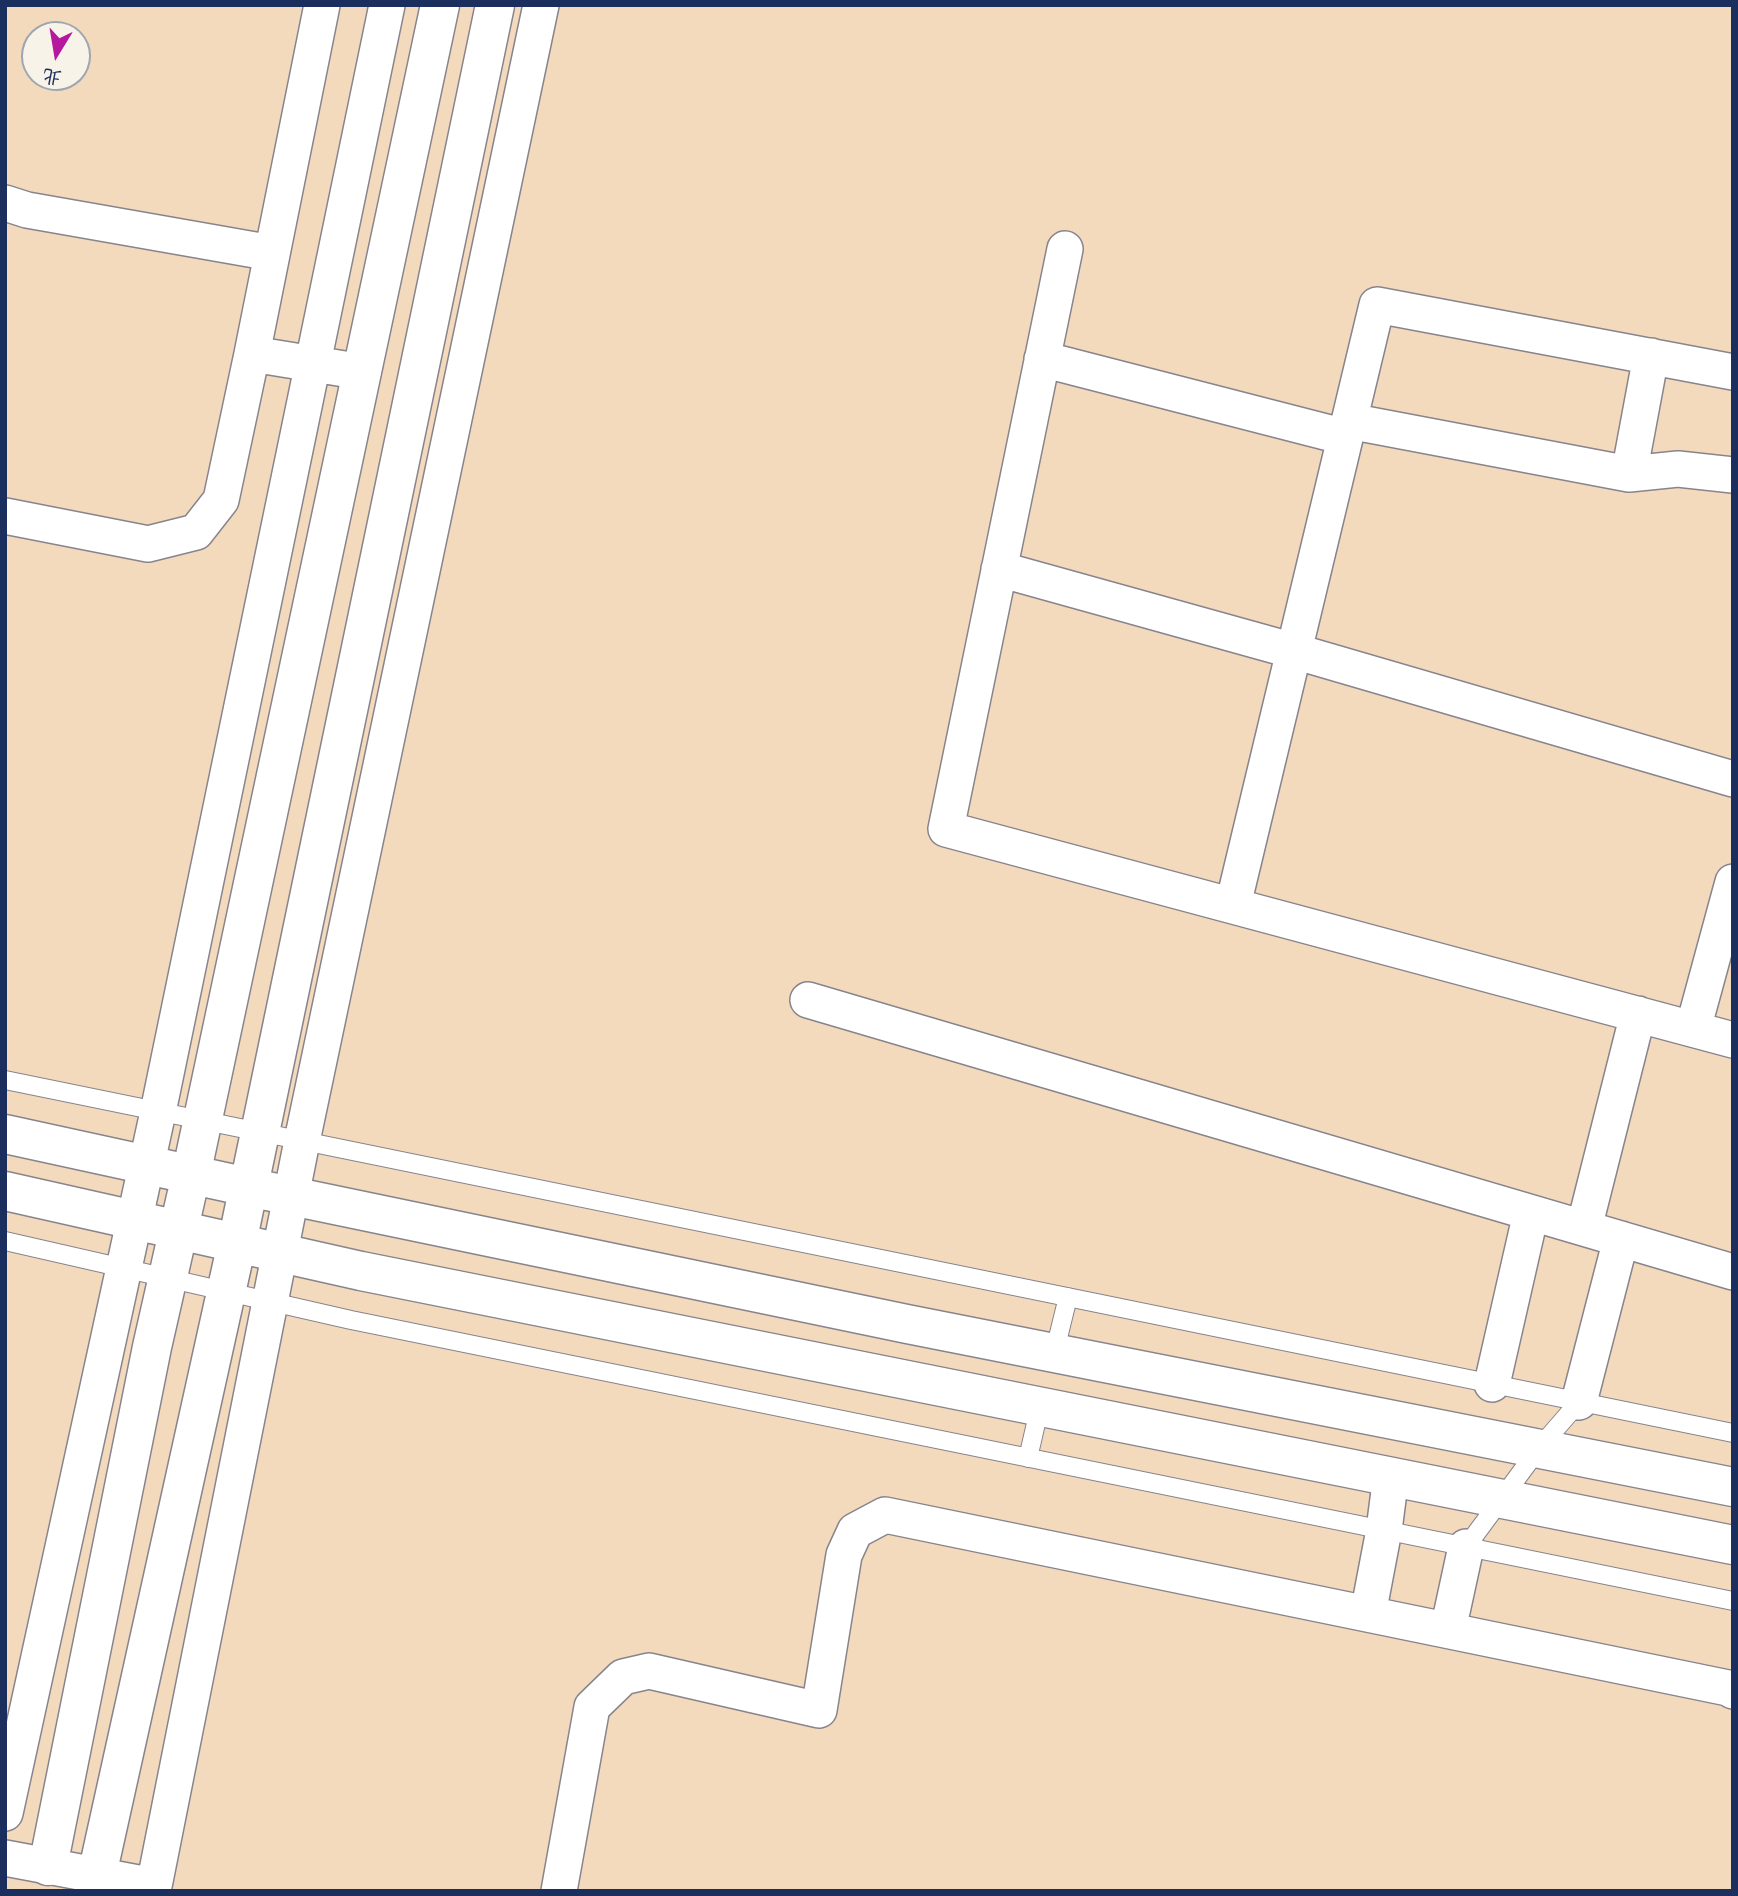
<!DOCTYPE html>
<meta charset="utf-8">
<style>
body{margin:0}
#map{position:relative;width:1738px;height:1896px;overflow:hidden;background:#f4dabc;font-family:"Indie Flower","LXGW WenKai TC",sans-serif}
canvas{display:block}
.frame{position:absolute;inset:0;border:7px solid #1b2f5e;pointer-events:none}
.north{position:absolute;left:21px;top:21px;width:70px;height:70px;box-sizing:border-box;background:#f7f3e8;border:2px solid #9fa5b1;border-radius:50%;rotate:191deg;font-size:19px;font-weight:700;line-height:28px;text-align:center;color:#1b2f5e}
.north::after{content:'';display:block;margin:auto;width:24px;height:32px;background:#b5179e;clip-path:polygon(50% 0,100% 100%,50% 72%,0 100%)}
</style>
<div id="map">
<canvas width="1738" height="1896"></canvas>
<div class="frame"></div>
<div class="north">北</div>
</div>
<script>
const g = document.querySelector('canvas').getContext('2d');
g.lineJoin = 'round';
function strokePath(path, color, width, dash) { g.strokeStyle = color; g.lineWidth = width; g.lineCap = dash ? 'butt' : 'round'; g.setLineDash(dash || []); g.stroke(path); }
const lane = new Path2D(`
 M5,1080L1733,1433
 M5,1241L351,1320L1733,1601
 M1054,1354L1068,1297
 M1028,1458L1040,1406
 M1466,1547L1539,1448L1579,1402`);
const street = new Path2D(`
 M5,203L27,210L272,253
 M1065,249L946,829L1733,1040
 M252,354L363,372
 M1042,359L1345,437
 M1349,421L1629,474L1678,469L1733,475
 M1629,474L1651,356
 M5,516L148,544L196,532L221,500L252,354L322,5
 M999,569L1294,651L1733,779
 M1233,905L1377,305L1733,372
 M808,1000L1733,1272
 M1693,1029L1733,882
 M1584,1228L1638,1014
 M1492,1384L1531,1213
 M1579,1402L1621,1239
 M1368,1614L1384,1530L1391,1476
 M1448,1630L1466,1547
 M5,1813L158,1112L387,5
 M5,1858L154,1886L302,1141L541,5
 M559,1891L592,1707L623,1677L649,1671L819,1710L844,1555L855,1531L885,1515L1728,1688L1733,1691`);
const secondary = new Path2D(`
 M5,1134L248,1187L907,1324L1733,1487
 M5,1191L361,1271L1733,1545
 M48,1866L152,1347L191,1175L440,5
 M97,1875L237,1243L495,5`);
strokePath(lane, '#88848d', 20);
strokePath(street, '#88848d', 38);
strokePath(secondary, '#88848d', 41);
strokePath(lane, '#fff', 18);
strokePath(street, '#fff', 35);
strokePath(secondary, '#fff', 38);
</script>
